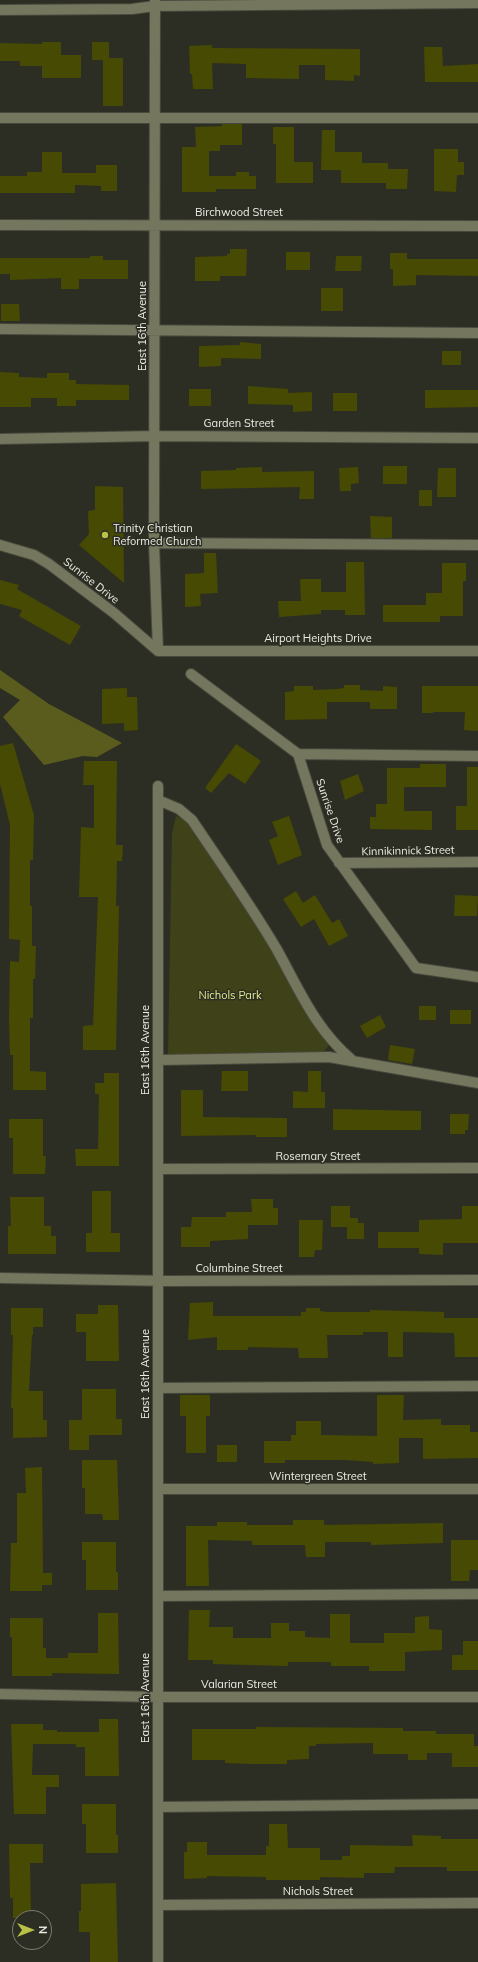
<!DOCTYPE html>
<style>
body{margin:0}
#map{position:relative;width:478px;height:1962px;overflow:hidden;background:#2d2e23;font-family:Mulish,sans-serif}
canvas{display:block}
.north{position:absolute;left:12px;top:1910px;width:40px;height:40px;box-sizing:border-box;background:#2d2e23;border:1px solid #797a71;border-radius:50%;rotate:90deg;font-size:11px;font-weight:700;line-height:16px;text-align:center;color:#ebece6}
.north::after{content:'';display:block;margin:auto;width:14px;height:18px;background:#b9c046;clip-path:polygon(50% 0,100% 100%,50% 72%,0 100%)}
</style>
<div id="map">
<canvas width="478" height="1962"></canvas>
<div class="north">N</div>
</div>
<script>
const g = document.querySelector('canvas').getContext('2d');
g.lineJoin = 'round';
function paint(path, color) { g.fillStyle = color; g.fill(path, 'evenodd'); }
function strokePath(path, color, width, dash) { g.strokeStyle = color; g.lineWidth = width; g.lineCap = dash ? 'butt' : 'round'; g.setLineDash(dash || []); g.stroke(path); }
function drawText(font, color, halo, rows, align = 'center') {
  g.font = font + ' Mulish,sans-serif'; g.lineWidth = 3; g.setLineDash([]); g.textBaseline = 'middle'; g.strokeStyle = halo; g.fillStyle = color; for (const [text, x, y, turn = 0] of rows) {
    g.save(); g.translate(x, y); g.rotate((+turn || 0) * Math.PI / 180); g.textAlign = isNaN(turn) ? turn : align; if (halo) g.strokeText(text, 0, 0); g.fillText(text, 0, 0); g.restore();
  }
}
paint(new Path2D(`
 M176,816L193,824L254,917L330,1044L320,1056H168L172,833Z`), '#3f4218');
paint(new Path2D(`
 M0,670L49,704L122,743L97,757L83,756L44,765L3,717L20,700L0,688Z`), '#595c1c');
paint(new Path2D(`
 M42,42H61V55H81V78H42V66H20V61H0V43L42,44Z
 M92,42H109V58H123V106H103V60H92Z
 M212,45V48L360,49V76L354,75V81L325,80V65H299V79L246,78V64L212,63L213,89H193L192,74H190L189,46Z
 M424,47H442L443,66L478,64V82H425Z
 M222,124H242V145H220V151H209V176H236V172H249V176H256V189H216V192H182V147H196L195,127L222,126Z
 M273,127H294V162H313V183H276V144H273Z
 M322,130H335V152H362V163H388V169H408L407,189H386V183H341V170H321Z
 M434,149H458V162H464V175H457L456,192L434,191Z
 M42,152H62V173H96V165H117V191H101V186L75,185V193H0V176H27V172H42Z
 M230,249H247L246,276H220V281H195V257L227,256V254H230Z
 M286,252H310V270H286Z
 M390,253H407V259H478V276L416,275V285L393,286V269H390Z
 M90,256H103V260H128V279H79V289H61V278L10,280V274H0V258H90Z
 M336,256H362L361,271H335Z
 M321,288H343V311H321Z
 M1,304H19L20,321H1Z
 M240,342L261,344V359L221,358V366L199,367V346L240,345Z
 M442,351H461V365H442Z
 M0,372L19,373V377L47,378V373H69V380H76V384L129,385V400H76V406H57V398H31V407H0Z
 M248,386L288,389V393L312,392V411L293,412V405L248,404Z
 M189,389H211V406H189Z
 M425,390H478V407L425,408Z
 M333,393H357V411H333Z
 M383,466H407V484H383Z
 M262,467V472L314,471V499H299L300,487L201,489V471L236,470V468Z
 M358,467L359,483L351,484V491H340L339,468Z
 M438,468H456V497H437Z
 M95,486L123,487L124,583L79,545L89,534L88,511L95,510Z
 M419,490H432V506H419Z
 M370,516L392,517V538H371Z
 M204,553H216L218,593L200,594L201,606L185,607V574L204,573Z
 M346,562H364L365,615H345V610H321V614L279,617L278,601H301L300,579H321V592H346Z
 M442,563H466V581H463V616H440V622H383V605H426V593H442Z
 M0,580L19,585L17,589L81,626L70,645L19,616L22,610L0,604Z
 M344,685H360V690L383,691V686L397,687V709H370V702H327V719L285,720V692L294,691V686H313V690L337,689L344,688Z
 M422,686H478V731L464,730L465,712H433V713H422Z
 M127,688V697H137L138,730L124,731V723L102,724V689Z
 M13,743L34,815L33,860H30V906H32V946H36L35,979H33V1018H30V1071L46,1072V1090H13V1055H10L9,1018L10,961L19,962L20,940L9,939L10,825L0,784V746Z
 M236,744L261,761L245,784L229,773L211,793L205,788Z
 M84,761H117L116,845H123L122,861H117L116,906H119L116,1050H83V1026L93,1025L98,897H79L81,827L94,828V785H83Z
 M420,764H446V787H404V811H432V830L370,829V817H376V804H387V768H420Z
 M467,767H478V830H456V806H467Z
 M358,774L364,791L345,800L340,781Z
 M289,816L302,855L278,865L269,840L278,836L272,822Z
 M296,891L303,903L315,895L332,923L339,919L348,936L329,946L314,919L301,927L283,899Z
 M455,895L478,896L477,916H454Z
 M419,1006H436V1020H419Z
 M450,1010H471V1024H450Z
 M380,1015L386,1027L367,1038L360,1026Z
 M390,1045L415,1049L412,1064L388,1060Z
 M222,1071H248V1091H221Z
 M308,1071H321V1092H325V1108H293V1091L308,1092Z
 M104,1073H119V1166H76L75,1149H98L99,1094H95V1083H104Z
 M181,1090H203V1117L287,1118V1137H256V1135L181,1136Z
 M333,1109L421,1111V1130H333Z
 M450,1114H469L468,1130H465V1134H450Z
 M9,1119H43V1156H46L45,1174H13V1138H9Z
 M92,1191H111V1233H120V1252H86V1233H92Z
 M10,1197H44V1226H51V1236H56V1254H8V1226H11Z
 M251,1199H273V1208H278V1225H248V1239L210,1241V1247H181V1227H191L192,1217H226V1212H252Z
 M331,1206H350V1218H358V1223H364V1239H347V1227H331Z
 M462,1206H478V1243H443V1255L419,1254V1248H378V1232H419V1220L462,1219Z
 M299,1220H323L322,1250H315L314,1257H299Z
 M213,1302V1316H301V1312H306V1308H320V1311L327,1312H370V1310L444,1312V1318H478V1357H455L454,1333L403,1332V1357H388V1332H363V1335H327L328,1358H299L298,1348L248,1347V1350H217V1337L188,1340L190,1303Z
 M98,1305H118L119,1361H86V1332H76V1314H98Z
 M11,1308H43V1327H33V1335H32L29,1391H43V1420H47V1437L13,1438V1408H11L13,1335H11Z
 M82,1389H116V1419H122V1435H89V1450H69V1420H82Z
 M180,1395H210V1416H206V1453H186V1416H180Z
 M377,1395H404L403,1420L441,1419V1425H470V1432H478V1458L423,1459V1438H399V1463L373,1464V1462L345,1460H285V1463H264V1441H291V1435H296V1421H321V1435L377,1436Z
 M217,1445H237V1462H217Z
 M82,1460H117L119,1520H103L102,1514H85V1488H82Z
 M42,1467L43,1573H52V1585H42V1591H10L11,1543H17V1493H26L25,1468Z
 M293,1520H324V1525L443,1523V1543L371,1545V1542H325V1557H306L305,1545H252V1541L208,1540L209,1586H186V1526H217V1522H247V1525H293Z
 M451,1540H478V1570H470L469,1581H451Z
 M82,1542H116V1572H118V1590H86V1560H82Z
 M189,1610H210L209,1627H233V1638H271V1623H289V1631H305V1637L330,1638V1614H350V1643H384V1633H415V1617L429,1616V1629L442,1630V1650L405,1652V1671H369V1666H331V1662H288V1666L213,1664V1660H188Z
 M98,1613H118L119,1674L52,1673V1676H12V1637H10V1618H43V1648H46V1658H68V1653H98Z
 M463,1641H478V1670H452V1655H463Z
 M99,1719H118L119,1776H85V1747H76V1744H33L32,1775H59V1787H46V1814H14L11,1724H43V1730H57V1732H99Z
 M256,1727L403,1728V1731H436V1734H474V1746H478V1767H452V1753H427V1760H408V1754H373V1743L316,1744V1746H309V1759L287,1760V1764H251L225,1763V1760H192V1729H256Z
 M82,1804H116V1835H118V1853H86V1824H82Z
 M269,1824H287L288,1848H320V1860H342V1856H350V1845L413,1846L412,1835L441,1836V1839H478V1871H447V1867H395L394,1873H364V1878L320,1877V1880H266V1877L207,1876V1878L184,1879V1852H187V1842H207V1855H266V1846H269Z
 M9,1844H43V1863H30L31,1918H13V1898H10Z
 M116,1883L118,1962H90V1932H79V1911H81V1884Z`), '#474a03');
const minor = new Path2D(`
 M155,0L154,543L158,651
 M0,10L132,9L155,6L478,3
 M0,118H478
 M0,225L478,226
 M0,329L478,333
 M0,439L155,436L478,438
 M154,543L478,545
 M0,545L34,555L49,564L114,613L158,651
 M158,651H478
 M191,674L298,754L327,845L416,968L478,977
 M298,754L478,756
 M158,786V1962
 M158,800L179,809L192,820C220,862 250,904 276,948C299,989 315,1029 352,1060
 M339,863L478,862
 M158,1060L329,1057L478,1083
 M158,1169L478,1168
 M0,1278L171,1281L478,1280
 M158,1388L478,1386
 M158,1489H478
 M158,1596L478,1594
 M0,1694L158,1697H478
 M158,1807L478,1804
 M158,1905L478,1903`);
strokePath(minor, '#48493e', 12);
strokePath(minor, '#74775d', 10);
for (const [x, y, r, color] of [
 [105,535,4,"#b9c046"]
]) { const dot = new Path2D(); dot.arc(x, y, r, 0, 2 * Math.PI); g.fillStyle = color; g.fill(dot); strokePath(dot, '#2d2e23', 1.5); }
drawText('11px', '#ebece6', '#2d2e23', [
 ["Birchwood Street",239,213],
 ["East 16th Avenue",143,326,-90],
 ["Garden Street",239,424],
 ["Sunrise Drive",91,581,38],
 ["Airport Heights Drive",318,639],
 ["Sunrise Drive",330,811,71],
 ["Kinnikinnick Street",408,851,-1],
 ["East 16th Avenue",146,1050,-90],
 ["Rosemary Street",318,1157],
 ["Columbine Street",239,1269],
 ["East 16th Avenue",146,1374,-90],
 ["Wintergreen Street",318,1477],
 ["Valarian Street",239,1685],
 ["East 16th Avenue",146,1698,-90],
 ["Nichols Street",318,1892]
]);
drawText('11px', '#ebece6', '#2d2e23', [
 ["Trinity Christian",113,529],
 ["Reformed Church",113,542]
], 'left');
drawText('11px', '#e2e98d', '#2d2e23', [
 ["Nichols Park",230,996]
]);
</script>
